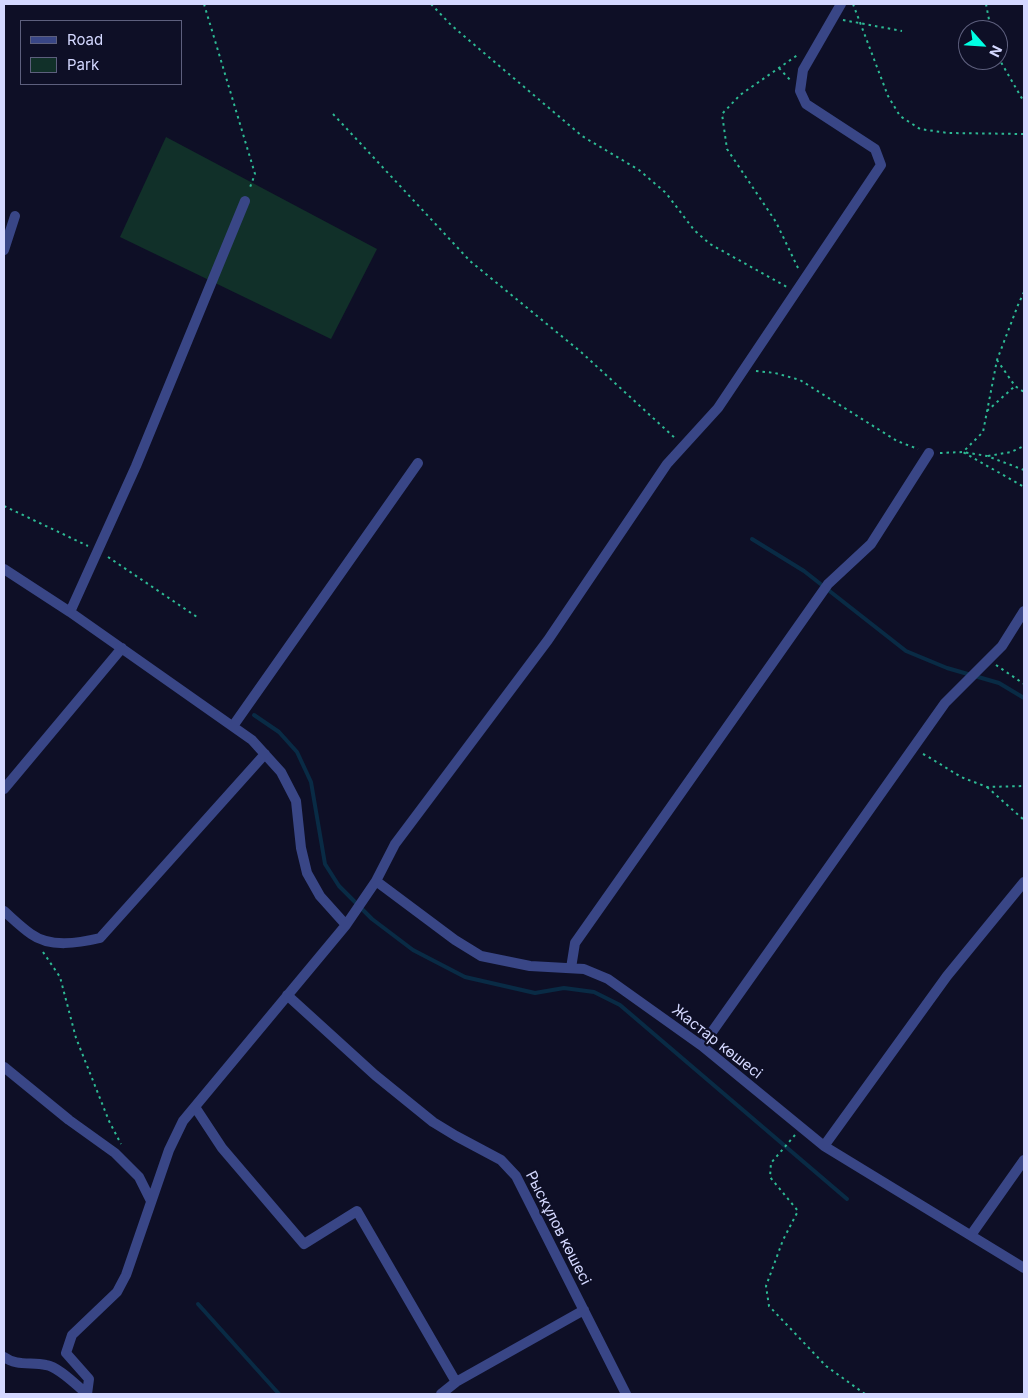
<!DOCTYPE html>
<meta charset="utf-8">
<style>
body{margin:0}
#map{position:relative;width:1028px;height:1398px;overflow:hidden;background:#0e0f26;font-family:Inter,sans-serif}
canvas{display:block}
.frame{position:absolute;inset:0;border:5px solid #d4d8ff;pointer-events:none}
.legend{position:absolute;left:20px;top:20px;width:162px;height:65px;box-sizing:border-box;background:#0e0f26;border:1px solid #5d5f7d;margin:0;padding:6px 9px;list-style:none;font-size:15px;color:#d4d8ff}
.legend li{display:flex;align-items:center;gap:10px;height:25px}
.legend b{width:25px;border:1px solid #5d5f7d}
.north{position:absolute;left:958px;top:20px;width:50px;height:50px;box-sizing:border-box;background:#0e0f26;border:1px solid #5d5f7d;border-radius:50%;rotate:116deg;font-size:14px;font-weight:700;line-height:20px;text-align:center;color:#d4d8ff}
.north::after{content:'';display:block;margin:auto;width:18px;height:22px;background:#00ffe2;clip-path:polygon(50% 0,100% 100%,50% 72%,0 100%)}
</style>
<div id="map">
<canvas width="1028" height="1398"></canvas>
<div class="frame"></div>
<ul class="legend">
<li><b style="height:6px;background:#394686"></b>Road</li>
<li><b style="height:14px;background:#113029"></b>Park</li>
</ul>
<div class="north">N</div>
</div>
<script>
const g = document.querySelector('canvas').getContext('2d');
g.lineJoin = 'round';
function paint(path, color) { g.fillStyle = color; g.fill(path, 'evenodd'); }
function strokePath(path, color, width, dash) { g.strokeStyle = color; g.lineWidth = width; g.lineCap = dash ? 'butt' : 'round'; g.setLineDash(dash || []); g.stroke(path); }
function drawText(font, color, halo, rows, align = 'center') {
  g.font = font + ' Inter,sans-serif'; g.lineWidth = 4.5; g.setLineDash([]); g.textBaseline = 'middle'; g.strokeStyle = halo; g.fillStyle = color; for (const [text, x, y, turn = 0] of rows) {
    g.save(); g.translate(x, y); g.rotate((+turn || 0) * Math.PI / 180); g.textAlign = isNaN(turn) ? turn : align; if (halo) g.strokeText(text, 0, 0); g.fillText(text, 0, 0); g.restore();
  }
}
paint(new Path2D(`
 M166,137L377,249L331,339L120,237Z`), '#113029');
strokePath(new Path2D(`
 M752,539L804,571L906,651L947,668L999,683L1024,698
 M254,715L279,732L297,752L311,782L325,864L339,886L372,919L413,950L465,977L535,993L564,988L594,992L620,1005L847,1199
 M198,1304L279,1394`), '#092b45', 4);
strokePath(new Path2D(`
 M204,4L255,174L249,190
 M431,4L451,25L582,136L639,170L666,193L694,230L710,244L787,287
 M853,4L888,96L900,116L920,129L948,133L1024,134
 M986,4L991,30
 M843,20L902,31
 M998,57L1024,102
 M779,68L791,81
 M333,114L470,261L581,352L676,439
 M798,268L776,222L727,149L722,114L740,95L799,54
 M1024,292L1018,305L997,360L983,432L963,452L1024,487
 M997,360L1015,386L1024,392
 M756,371L775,373L800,380L897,441L918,449
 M987,411L1015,386
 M940,453L963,452L987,456L1024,470
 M988,456L1011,452L1024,446
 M4,506L88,546
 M108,557L197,617
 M996,665L1024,684
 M923,754L927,756L961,777L987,787L1024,786
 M987,787L1024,820
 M43,952L60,977L76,1038L109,1121L121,1144
 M795,1135L771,1163L770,1177L798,1211L783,1240L766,1286L769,1306L826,1366L865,1394`), '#2dba94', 2, [2.5, 4]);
strokePath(new Path2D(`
 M4,250L15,216
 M4,569L70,612L252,740L281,772L296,801L301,848L307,873L320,896L346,925
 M70,612L136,466L245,201
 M233,726L418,463
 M4,789L122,648
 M376,881L455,940L481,956L530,966L584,969L608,979L702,1046L824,1146L1024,1268
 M4,911C13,919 21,927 31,934C50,948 79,943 100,938L265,754
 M571,968L575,943L828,584L871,544L929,453
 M287,995L375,1075L433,1122L456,1136L501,1160L516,1176L626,1394
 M702,1046L945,703L1002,646L1024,611
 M4,1067L69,1120L115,1153L139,1177L151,1201
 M195,1107L222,1148L304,1244L357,1211L456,1382
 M824,1146L947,976L1024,882
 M971,1235L1024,1160
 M4,1357C16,1366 31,1362 46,1365C59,1367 76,1385 87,1394
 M87,1394L89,1379L66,1353L72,1335L117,1292L126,1275L169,1150L183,1121L346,925L376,881L395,844L548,640L667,464L718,408L881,165L875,149L806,104L800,91L803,70L841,4
 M441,1394L456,1382L584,1310`), '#394686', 10);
drawText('15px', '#d4d8ff', '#0e0f26', [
 ["Жастар көшесі",717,1042,38],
 ["Рыскұлов көшесі",558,1228,63]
]);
</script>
